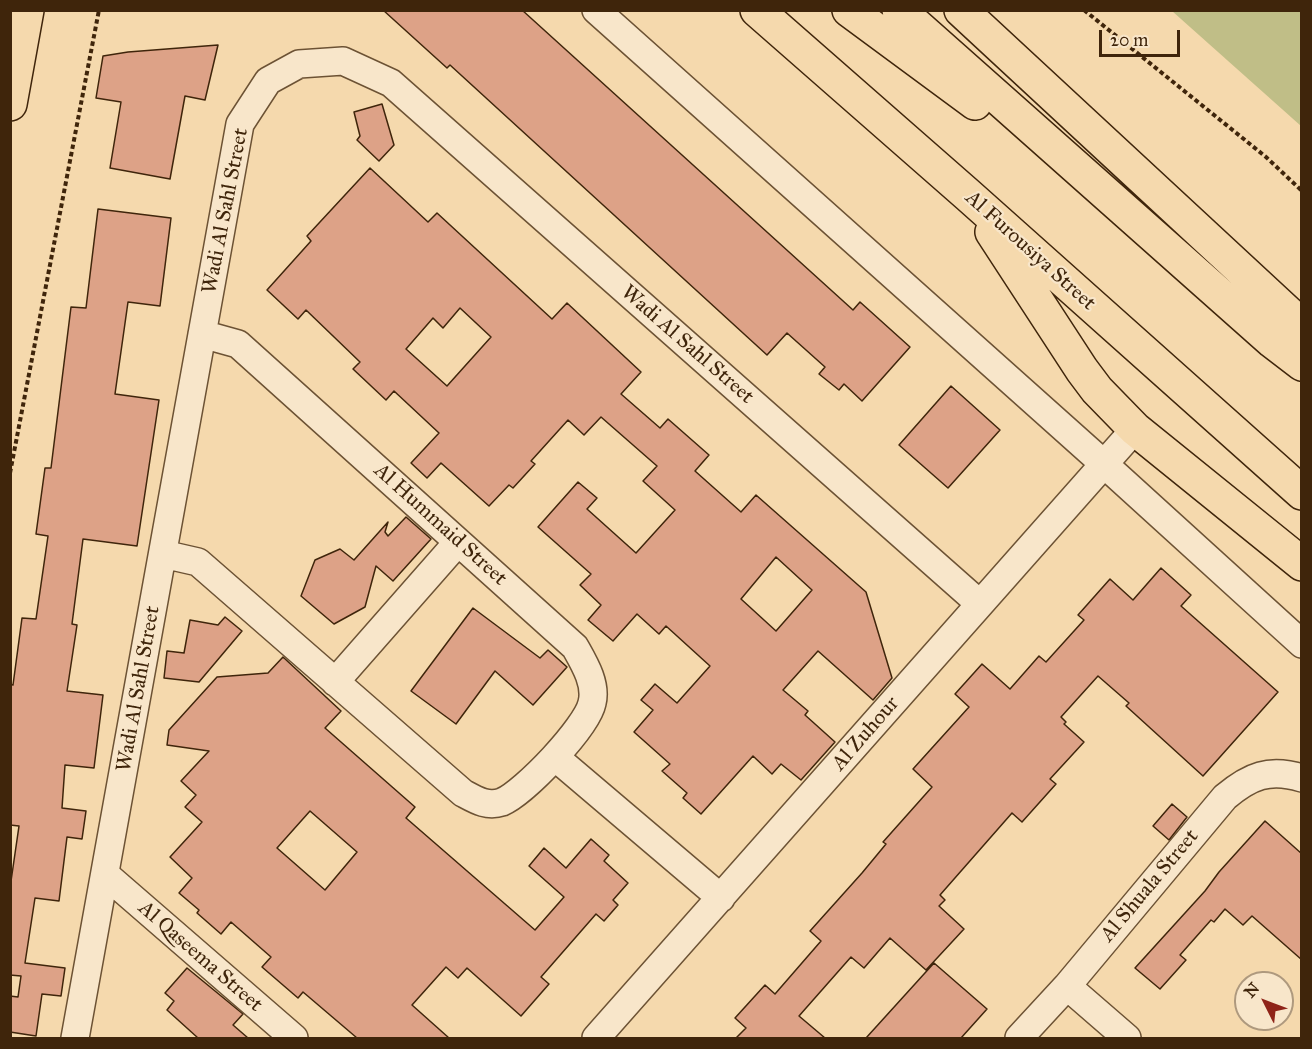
<!DOCTYPE html>
<style>
body{margin:0}
#map{position:relative;width:1312px;height:1049px;overflow:hidden;background:#f5d9ad;font-family:"IM FELL Great Primer",serif}
canvas{display:block}
.frame{position:absolute;inset:0;border:12px solid #3f250b;pointer-events:none}
.north{position:absolute;left:1234px;top:971px;width:60px;height:60px;box-sizing:border-box;background:#f8e6ca;border:2px solid #ae997e;border-radius:50%;rotate:312deg;font-size:16px;font-weight:700;line-height:24px;text-align:center;color:#3f250b}
.north::after{content:'';display:block;margin:auto;width:21px;height:27px;background:#8f2418;clip-path:polygon(50% 0,100% 100%,50% 72%,0 100%)}
.scale{position:absolute;left:1099px;top:30px;width:81px;height:27px;box-sizing:border-box;border:3px solid #3f250b;border-top:0;padding-left:8px;font-size:18px;line-height:21px;white-space:nowrap;color:#3f250b;-webkit-text-stroke:4px #f8e6ca;paint-order:stroke}
</style>
<div id="map">
<canvas width="1312" height="1049"></canvas>
<div class="frame"></div>
<div class="north">N</div>
<div class="scale">20 m</div>
</div>
<script>
const g = document.querySelector('canvas').getContext('2d');
g.lineJoin = 'round';
function paint(path, color) { g.fillStyle = color; g.fill(path, 'evenodd'); }
function strokePath(path, color, width, dash) { g.strokeStyle = color; g.lineWidth = width; g.lineCap = dash ? 'butt' : 'round'; g.setLineDash(dash || []); g.stroke(path); }
function drawText(font, color, halo, rows, align = 'center') {
  g.font = font + ' "IM FELL Great Primer",serif'; g.lineWidth = 4.5; g.setLineDash([]); g.textBaseline = 'middle'; g.strokeStyle = halo; g.fillStyle = color; for (const [text, x, y, turn = 0] of rows) {
    g.save(); g.translate(x, y); g.rotate((+turn || 0) * Math.PI / 180); g.textAlign = isNaN(turn) ? turn : align; if (halo) g.strokeText(text, 0, 0); g.fillText(text, 0, 0); g.restore();
  }
}
paint(new Path2D(`
 M1172,11H1301V126Z`), '#c0be87');
const building = new Path2D(`
 M383,10H522L853,310L860,302L910,347L862,401L844,384L839,390L819,374L825,367L787,333L767,355L450,65L447,68Z
 M218,45L205,100L185,96L170,179L110,168L121,102L96,98L103,56L128,52Z
 M382,104L394,145L379,161L357,140L360,136L354,112Z
 M370,168L428,222L437,213L552,319L567,303L641,372L621,394L660,428L668,419L709,455L695,471L741,512L756,495L866,592L892,678L873,700L818,651L783,690L808,711L805,715L835,742L801,780L781,764L772,774L753,756L701,814L683,798L687,793L662,771L670,764L634,732L653,710L641,700L655,684L677,703L710,666L666,626L659,634L637,614L613,641L588,620L601,605L580,585L591,574L538,527L578,482L597,498L587,509L636,553L675,510L643,481L657,466L601,417L584,435L568,420L531,461L535,464L513,488L509,485L489,506L441,463L427,478L411,463L439,433L394,391L386,400L353,369L360,362L306,310L298,319L267,290L311,241L307,236ZM460,308L491,337L447,386L406,349L433,318L443,328ZM776,557L812,590L776,631L741,599Z
 M98,209L171,218L160,306L128,302L115,394L159,400L137,546L83,539L72,624L77,625L67,691L103,695L94,768L65,765L62,808L86,811L82,839L67,837L59,901L35,898L25,963L65,968L61,996L42,994L36,1036L10,1032V996L18,997L21,976L10,975V888L19,826L10,825V684L13,685L22,618L36,619L48,536L36,534L45,468H51L71,307L86,308Z
 M951,386L1000,430L948,488L899,445Z
 M406,517L431,539L393,581L376,566L365,607L334,624L301,596L315,560L340,549L354,560L388,522L385,532L388,536Z
 M1161,568L1191,595L1181,606L1278,692L1203,776L1126,706L1129,703L1098,676L1061,717L1066,722L1064,724L1084,742L1050,779L1056,784L1022,822L1012,813L940,895L945,900L939,906L964,929L926,970L890,938L864,968L851,957L799,1016L825,1038H736L746,1028L735,1018L765,985L775,994L821,941L810,931L862,873L886,844L883,842L932,787L913,769L969,707L955,694L982,664L1010,689L1039,656L1046,662L1084,620L1078,615L1110,579L1133,600Z
 M473,608L540,658L548,650L567,667L533,705L495,671L456,724L411,691Z
 M225,617L242,631L199,682L164,678L167,651L184,653L190,620L218,625Z
 M283,657L341,711L325,728L415,807L406,818L535,930L564,897L529,866L544,848L566,868L591,839L609,855L604,861L628,883L613,900L618,905L604,921L596,914L541,977L549,984L521,1016L467,968L458,978L446,967L412,1005L449,1038H357L303,992L298,998L262,967L271,957L231,922L221,934L197,913L199,910L179,893L192,878L170,857L202,822L185,807L196,795L181,781L209,751L167,745L169,730L217,677L268,673ZM310,811L357,852L325,890L277,848Z
 M1172,804L1187,817L1169,840L1153,826Z
 M1265,821L1302,854V960L1252,916L1243,925L1225,909L1214,922L1211,920L1180,955L1186,960L1160,989L1135,968L1205,891L1219,872Z
 M934,963L987,1009L961,1038H866Z
 M187,968L243,1014L233,1025L248,1038H198L167,1010L174,1001L165,993Z`);
paint(building, '#dda287');
strokePath(building, '#3f250b', 1.5);
const minor = new Path2D(`
 M596,10L1104,464L1302,644
 M163,554L198,562L463,793C476,800 487,807 502,802C524,793 587,727 592,703C597,684 584,663 575,647L238,344L202,334
 M335,682L458,542
 M555,757L721,898
 M106,875L294,1038
 M1067,986L1127,1038
 M75,1038L240,124L268,81L299,64L343,61L391,83L980,604
 M596,1038L1135,429
 M1019,1038L1067,986L1225,797C1250,776 1269,768 1302,778`);
const major = new Path2D(`
 M10,104L27,10`);
const highway = new Path2D(`
 M757,10L968,195L1302,493
 M849,10L975,103
 M899,10L1272,341L1302,364
 M961,10L1302,326
 M992,232L1082,370L1097,390L1135,429L1302,564`);
strokePath(minor, '#6c5234', 30);
strokePath(major, '#3f250b', 36);
strokePath(highway, '#3f250b', 36);
strokePath(new Path2D(`
 M1084,10L1266,157L1302,191
 M10,473L99,10`), '#3f250b', 4, [4.5, 3]);
strokePath(minor, '#f8e6ca', 27);
strokePath(major, '#f5d9ad', 33);
strokePath(highway, '#f5d9ad', 33);
drawText('21px', '#3f250b', '#f8e6ca', [
 ["Wadi Al Sahl Street",226,211,-79],
 ["Al Furousiya Street",1030,251,42],
 ["Wadi Al Sahl Street",687,345,41],
 ["Al Hummaid Street",440,525,42],
 ["Wadi Al Sahl Street",139,689,-80],
 ["Al Zuhour",866,734,-49],
 ["Al Shuala Street",1150,886,-50],
 ["Al Qaseema Street",200,957,41]
]);
</script>
